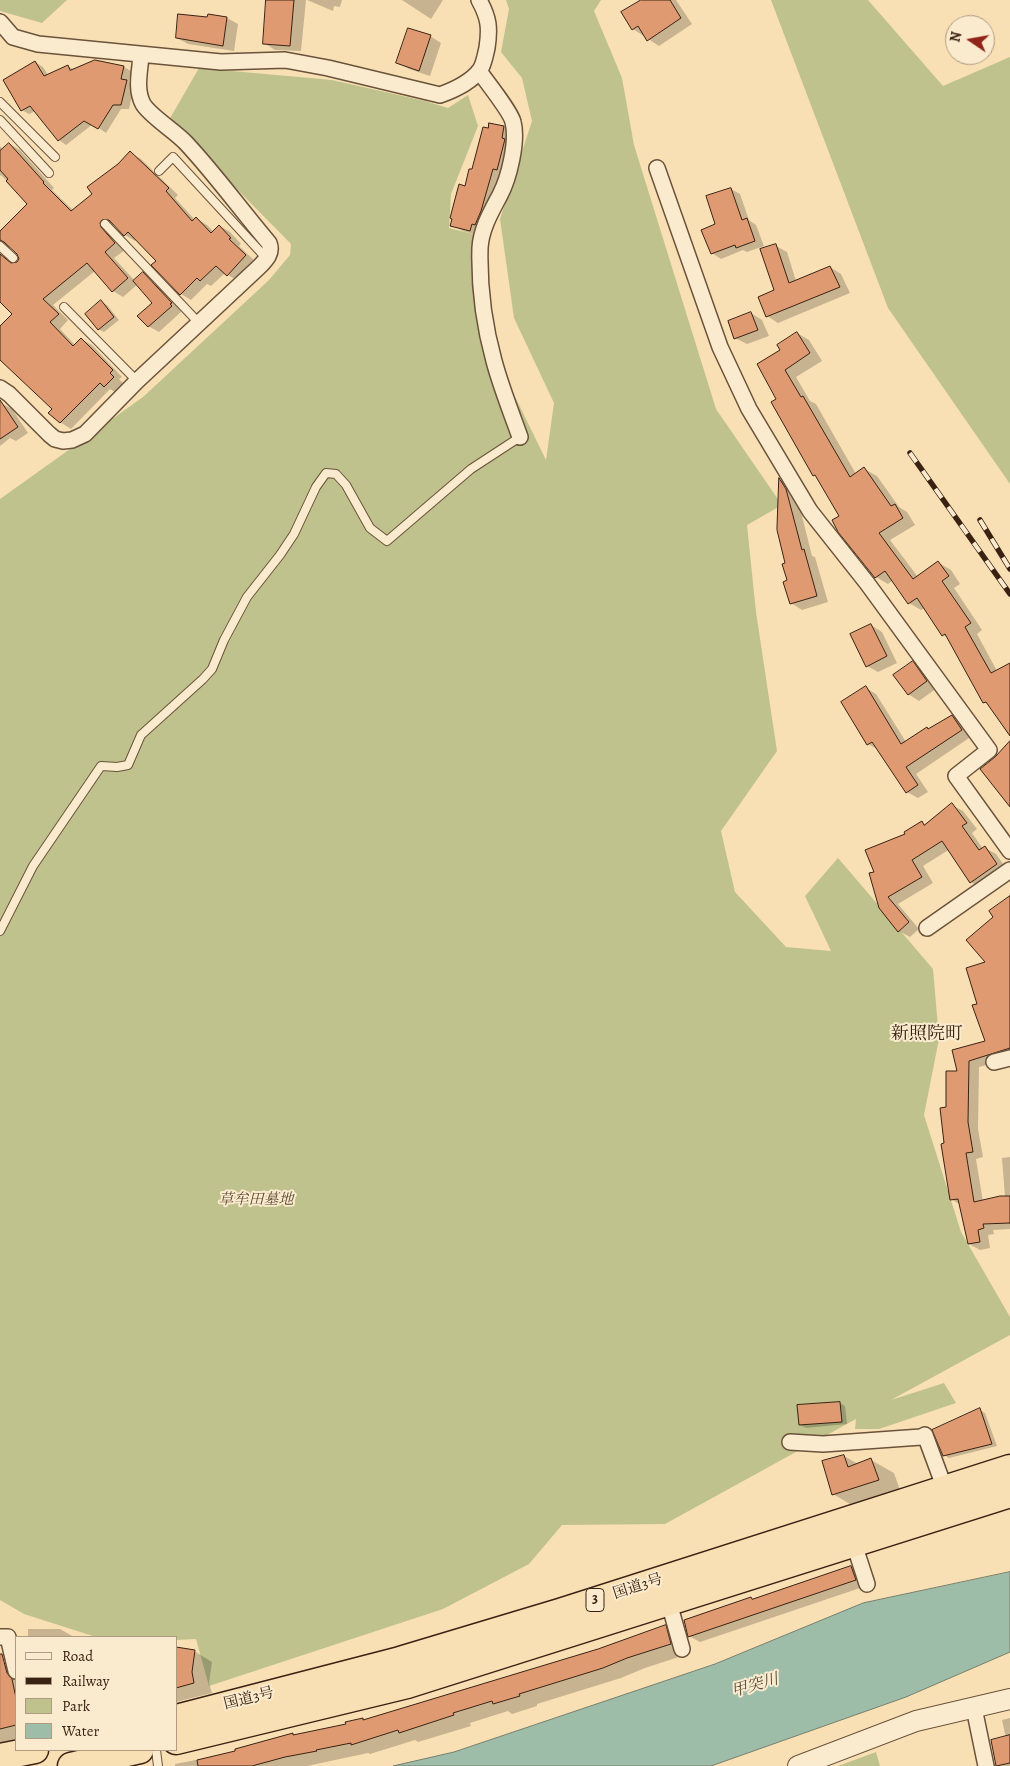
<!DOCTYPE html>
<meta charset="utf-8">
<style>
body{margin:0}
#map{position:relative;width:1010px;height:1766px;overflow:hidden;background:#f9e0b4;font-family:Alegreya,serif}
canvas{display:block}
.legend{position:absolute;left:15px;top:1636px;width:162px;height:115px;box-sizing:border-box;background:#fbebce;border:1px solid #ae9b83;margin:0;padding:6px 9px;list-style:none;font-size:15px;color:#3a2213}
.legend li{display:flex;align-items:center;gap:10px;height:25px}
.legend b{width:25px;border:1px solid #ae9b83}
.north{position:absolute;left:945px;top:15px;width:50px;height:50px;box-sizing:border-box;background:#fbebce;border:1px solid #ae9b83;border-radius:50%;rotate:282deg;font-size:14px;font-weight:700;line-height:20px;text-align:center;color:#3a2213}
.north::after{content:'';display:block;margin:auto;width:18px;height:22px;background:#8f2418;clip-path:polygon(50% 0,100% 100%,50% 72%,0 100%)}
</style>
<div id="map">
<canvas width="1010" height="1766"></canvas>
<ul class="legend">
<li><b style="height:6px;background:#fbebce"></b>Road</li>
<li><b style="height:6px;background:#3a2213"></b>Railway</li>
<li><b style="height:14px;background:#bfc28c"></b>Park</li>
<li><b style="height:14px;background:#9ebda9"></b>Water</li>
</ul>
<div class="north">N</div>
</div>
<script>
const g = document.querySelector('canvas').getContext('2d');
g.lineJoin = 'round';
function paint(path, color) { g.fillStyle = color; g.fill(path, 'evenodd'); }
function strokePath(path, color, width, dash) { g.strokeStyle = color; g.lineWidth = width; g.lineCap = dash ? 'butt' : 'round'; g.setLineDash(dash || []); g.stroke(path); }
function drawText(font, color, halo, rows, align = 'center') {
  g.font = font + ' Alegreya,"Noto Serif JP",serif'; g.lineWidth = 4; g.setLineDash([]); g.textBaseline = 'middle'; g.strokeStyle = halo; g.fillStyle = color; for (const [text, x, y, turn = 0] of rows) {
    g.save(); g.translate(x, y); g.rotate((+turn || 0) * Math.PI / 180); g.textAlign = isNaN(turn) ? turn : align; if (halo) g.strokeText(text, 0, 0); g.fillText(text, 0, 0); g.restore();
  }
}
paint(new Path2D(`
 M0,0H67L42,23L0,11Z
 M506,0H601L594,11L622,78L634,145L716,409L782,505L747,525L756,612L777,751L721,831L735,892L786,947L831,951L805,896L838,858L933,969L939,1039L924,1115L961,1232L1010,1317V1335L891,1400L944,1383L956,1403L879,1429H855L856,1419L665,1524L562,1525L529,1564L443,1609L209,1686L196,1639L176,1640V1637H96L24,1614L0,1600V499L143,397L269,280L290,255L291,244L169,120L199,68L332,80L425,101L448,108L468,95L478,126L451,194L449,228L473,234L479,323L546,460L554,403L514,318L500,219L532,121L522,78L501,52L509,9Z
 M771,0H868L943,86L1010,57V484L888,308Z
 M876,1752L880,1766H838Z`), '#bfc28c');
const water = new Path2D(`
 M1010,1572V1652L906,1697L711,1766H393L454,1752L715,1664L863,1603Z`);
paint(water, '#9ebda9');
strokePath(water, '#767f6d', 1);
paint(new Path2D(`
 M267,0H306L301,51L275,50L264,43Z
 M307,0H342L340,7L334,6L333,11Z
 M402,0H443L431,19Z
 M643,0H676L692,24L659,46L633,29L623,13Z
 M208,18H227L238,24L234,51L188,44L177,38Z
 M430,36L441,43L430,76L409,69L398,63Z
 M35,62L43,67L48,75L68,66L74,70L124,67L131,71L129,82L134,85L129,109H121L106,133L93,124L66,145L59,140L36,111L29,114L22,110Z
 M504,127L515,134L481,236L463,231L452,225L465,187L489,129Z
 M9,144L20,150L54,188L52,190L74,211L93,194L130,153L141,159L178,195L175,198L195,220L197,219L207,225L214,232L220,226L230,232L241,244L239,246L256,262L238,281L225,273L211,286L207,284L191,300L181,294L158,261L137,239L135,241L125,235L115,225H112L110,229L125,250L114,258L135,281L143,274L153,280L181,309L180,310L181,312L159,332L148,326L154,303L138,284L123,297L113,291L95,271L53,305L68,320L60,329L75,345L81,339L92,345L122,377L119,379L124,384L115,392L110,389L71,429L60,422L54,409L0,358V328L13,314L0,302V233L29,204L1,175L0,176V146L3,150ZM10,247L19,255L20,260L14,264L5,255L7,248Z
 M731,189L740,194L749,220L756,225L764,246L747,252L743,250L721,259L712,253Z
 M776,246L787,252L796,281L830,267L841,274L850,293L778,323L767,316L775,291Z
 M101,302L107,305L119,320L104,332L98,329Z
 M751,313L762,320L769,336L747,344L735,338Z
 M797,333L809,340L822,361L796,377L810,401L816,404L856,474L864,469L877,476L899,507L907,512L915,525L890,540L918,577L939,563L951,570L960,584L954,588L982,630L977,634L997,671L1010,665V734L990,706L984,702L948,638L943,635L925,608L921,610L909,603L893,580L888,584L876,577L817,476L814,475L778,399L782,350Z
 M1,403L12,409L28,433L16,441L10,438L0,446V404Z
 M781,480L791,486L797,496L812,556L815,557L828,602L802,610L791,603L787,564L778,530Z
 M871,625L882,632L897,663L878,672L867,666Z
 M913,663L924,669L937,688L919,701L908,694Z
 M866,688L876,694L906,742L952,716L962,722L972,736L916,774L928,792L918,798L907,792L879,750L868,744Z
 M952,805L963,811L977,829L972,833L983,849L985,848L996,854L1008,871L982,889L971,882L950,849L923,866L933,883L898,904L919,929L910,937L899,931L875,873L907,835L922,823L926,825Z
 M1010,903V1056L998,1062L979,1067L978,1129L983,1157L976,1159L983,1202L1005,1197L1002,1158L1010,1157V1229L993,1230L994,1234L988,1235L990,1248L980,1250L969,1244L961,1205L951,1199L946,1144L947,1108L959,1072L986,1042L979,1004L987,963Z
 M840,1403L845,1406L847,1424L806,1428L800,1425Z
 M980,1410L985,1413L997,1446L949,1458L944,1455Z
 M844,1456L858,1464L871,1460L894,1473L901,1493L855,1507L833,1494Z
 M851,1567L862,1573L866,1586L700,1642L689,1636L751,1598L754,1600Z
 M665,1627L683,1637L688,1654L645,1668L621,1678L537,1704V1706L512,1714L508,1711L470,1723L471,1726L418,1742L415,1740L370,1754L368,1753L307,1766H175V1764L237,1752L292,1735L295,1736L347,1725L362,1719L365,1721L598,1650Z
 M28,1629H60L74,1637H28Z
 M176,1649L194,1651L212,1662L209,1683L212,1693L176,1702Z
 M4,1664L16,1671V1742L0,1746V1665Z
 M1010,1718V1766H999L998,1765L1006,1738L1002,1720Z`), '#0003');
const building = new Path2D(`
 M266,0H294L290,46L263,44Z
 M641,0H670L681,18L647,41L638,26L632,30L621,12Z
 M178,14L207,17L208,14L227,17L223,46L176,38Z
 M408,28L431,35L419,71L396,63Z
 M95,60L124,66L121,79L127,80L121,105H113L98,129L84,121L58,141L30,106L21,111L3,80L35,61L44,76L68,65L70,70Z
 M489,123L504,126L502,138L505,139L497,170L493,169L481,211L475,225L472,224L470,231L450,226L452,219L450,218L459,184L465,186L469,169H472L483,127L488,128Z
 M9,143L44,182L43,183L71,211L92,194L87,187L118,164L130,151L169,188L166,191L192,221L196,217L211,233L219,225L231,238L229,239L246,255L227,276L216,266L200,281L197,278L180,295L151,265L156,261L128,232L124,236L109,220H102L100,223L101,227L115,243L105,252L128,278L112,292L87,263L43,299L59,314L50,322L73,346L81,338L113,370L110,373L114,377L104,387L100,383L60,423L48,413L52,409L0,360V326L12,314L0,302V254L11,263L17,262L19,259L17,254L4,242L0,240V231L27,204L6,181L8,179L0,170V151Z
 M731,188L742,220L747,218L755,241L736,248L735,245L711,254L701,230L715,224L706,196Z
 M776,244L789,283L830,266L840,287L766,317L758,297L774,290L760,249Z
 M143,272L172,303L170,304L172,306L148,327L137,316L152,303L133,281Z
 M101,300L114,317L98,330L85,314Z
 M751,312L758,330L734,339L728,321Z
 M797,332L810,353L785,370L801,397L803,396L850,477L864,467L891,506L895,504L903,518L879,533L913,579L938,561L949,576L942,581L971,623L965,627L991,673L1010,663V736L986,702L983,703L945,634L942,636L917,598L908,604L885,571L875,578L838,532L832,520L839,516L815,475L813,476L771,402L776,399L757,364L780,350L777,345Z
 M0,400L18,427L0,439Z
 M779,478L786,489L802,550L804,549L817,596L790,604L783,582L787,580L782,564L785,563L777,530Z
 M871,624L887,656L866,667L850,634Z
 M913,661L927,681L908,695L893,675Z
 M866,686L901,744L927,727L928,729L952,715L962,730L906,767L918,785L906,793L872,742L867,745L841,702Z
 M1010,741V807L980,769L995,757Z
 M952,803L967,823L962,826L979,850L985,846L997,864L970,883L942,841L912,860L922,877L888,897L909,922L898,932L879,908L869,873L874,872L865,850L905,834L904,832L922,821L924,825Z
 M1010,896V1048L969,1061L968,1122L973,1152L966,1153L974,1202L1000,1196H1010V1223L983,1224L984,1228L978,1230L980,1242L968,1244L958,1199L950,1200L941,1144L944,1143L940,1108L946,1107V1071H957L952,1050L985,1041L972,1005L977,1004L966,968L985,962L966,940L993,917L989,911Z
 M840,1402L842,1422L799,1425L797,1405Z
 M980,1408L992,1444L943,1456L932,1430Z
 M844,1455L848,1467L871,1458L879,1480L832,1495L822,1461Z
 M851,1566L856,1580L688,1637L684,1620L751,1597L752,1599Z
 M666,1625L671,1644L627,1658L603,1668L519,1694L520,1696L493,1704L492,1701L453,1713L454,1715L399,1733L398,1730L351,1745V1743L316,1750L317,1751L285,1757L252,1766H198L197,1760L235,1751V1749L293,1733V1735L346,1724L345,1722L363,1718V1720L598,1649Z
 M176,1647L195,1650L192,1672L194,1683L176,1688Z
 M0,1654H2L7,1673L12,1679L16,1698V1725L0,1729Z
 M1010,1735V1763L996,1766L991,1740Z`);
paint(building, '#df9a72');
strokePath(building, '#3a2213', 1);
const service = new Path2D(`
 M0,102L55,157
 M0,120L49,173
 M159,171L173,157L267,259
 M105,224L199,323
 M0,246L13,258
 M64,307L137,381
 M0,931L33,866L101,766L117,767L128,765L141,735L203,679L212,669L224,640L247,597L280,555L294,534L316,487L326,473L336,474L346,485L370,528L387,541L471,469L520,437
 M156,1750L158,1766`);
const minor = new Path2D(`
 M0,22L13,37L38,44L221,62L285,60L328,68L440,95C454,90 471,82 480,70C484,64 485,56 487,48C490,28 489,18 479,0
 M479,71C486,81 511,112 513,122C518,141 509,178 500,195C491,212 481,229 480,248C479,286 484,325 494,361C501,387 511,412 520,437
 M657,168L720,347L749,409L810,511L867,583L989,750L956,776L1010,851
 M0,388L9,394L49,434L55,439L63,441L72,440L85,434L137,381L259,267C266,260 273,253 269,243C241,210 215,174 186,143C175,131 150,116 143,104C135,89 140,71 141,55
 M927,928L1010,870
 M994,1062L1010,1058
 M790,1442L823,1444L921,1437L925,1435L945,1489
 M854,1544L867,1584
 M669,1603L682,1649
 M0,1637H8L16,1671
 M974,1708L986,1766`);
const tertiary = new Path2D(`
 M798,1766L916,1721L1010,1699`);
const trunk = new Path2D(`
 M176,1718L400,1660L560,1612L1010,1468
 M176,1741L407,1685L1010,1494
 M0,1757L35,1750
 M71,1766L140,1750`);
strokePath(service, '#6a523b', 10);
strokePath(minor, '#6a523b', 18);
strokePath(tertiary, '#6a523b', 22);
strokePath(trunk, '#3a2213', 29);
strokePath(service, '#fbebce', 8);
strokePath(minor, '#fbebce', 15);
strokePath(tertiary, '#fbebce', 20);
strokePath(trunk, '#f9e0b4', 26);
const rail = new Path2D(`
 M910,453L1010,594
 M980,520L1010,569`);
strokePath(rail, '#3a2213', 5.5);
strokePath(rail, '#fbebce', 4, [11]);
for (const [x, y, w] of [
 [595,1600,18]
]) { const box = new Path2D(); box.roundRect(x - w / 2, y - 11.5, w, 23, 4); g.fillStyle = '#fbebce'; g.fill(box); strokePath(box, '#3a2213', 1); }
drawText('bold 14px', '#3a2213', null, [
 ["3",595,1600]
]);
drawText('italic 15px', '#5b4a31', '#fbebce', [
 ["草牟田墓地",256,1200]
]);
drawText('15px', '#3a2213', '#fbebce', [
 ["国道3号",638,1587,-18],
 ["国道3号",249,1699,-14]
]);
drawText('italic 16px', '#585040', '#fbebce', [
 ["甲突川",755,1686,-16]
]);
drawText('18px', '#3a2213', '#fbebce', [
 ["新照院町",927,1035]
]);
</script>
